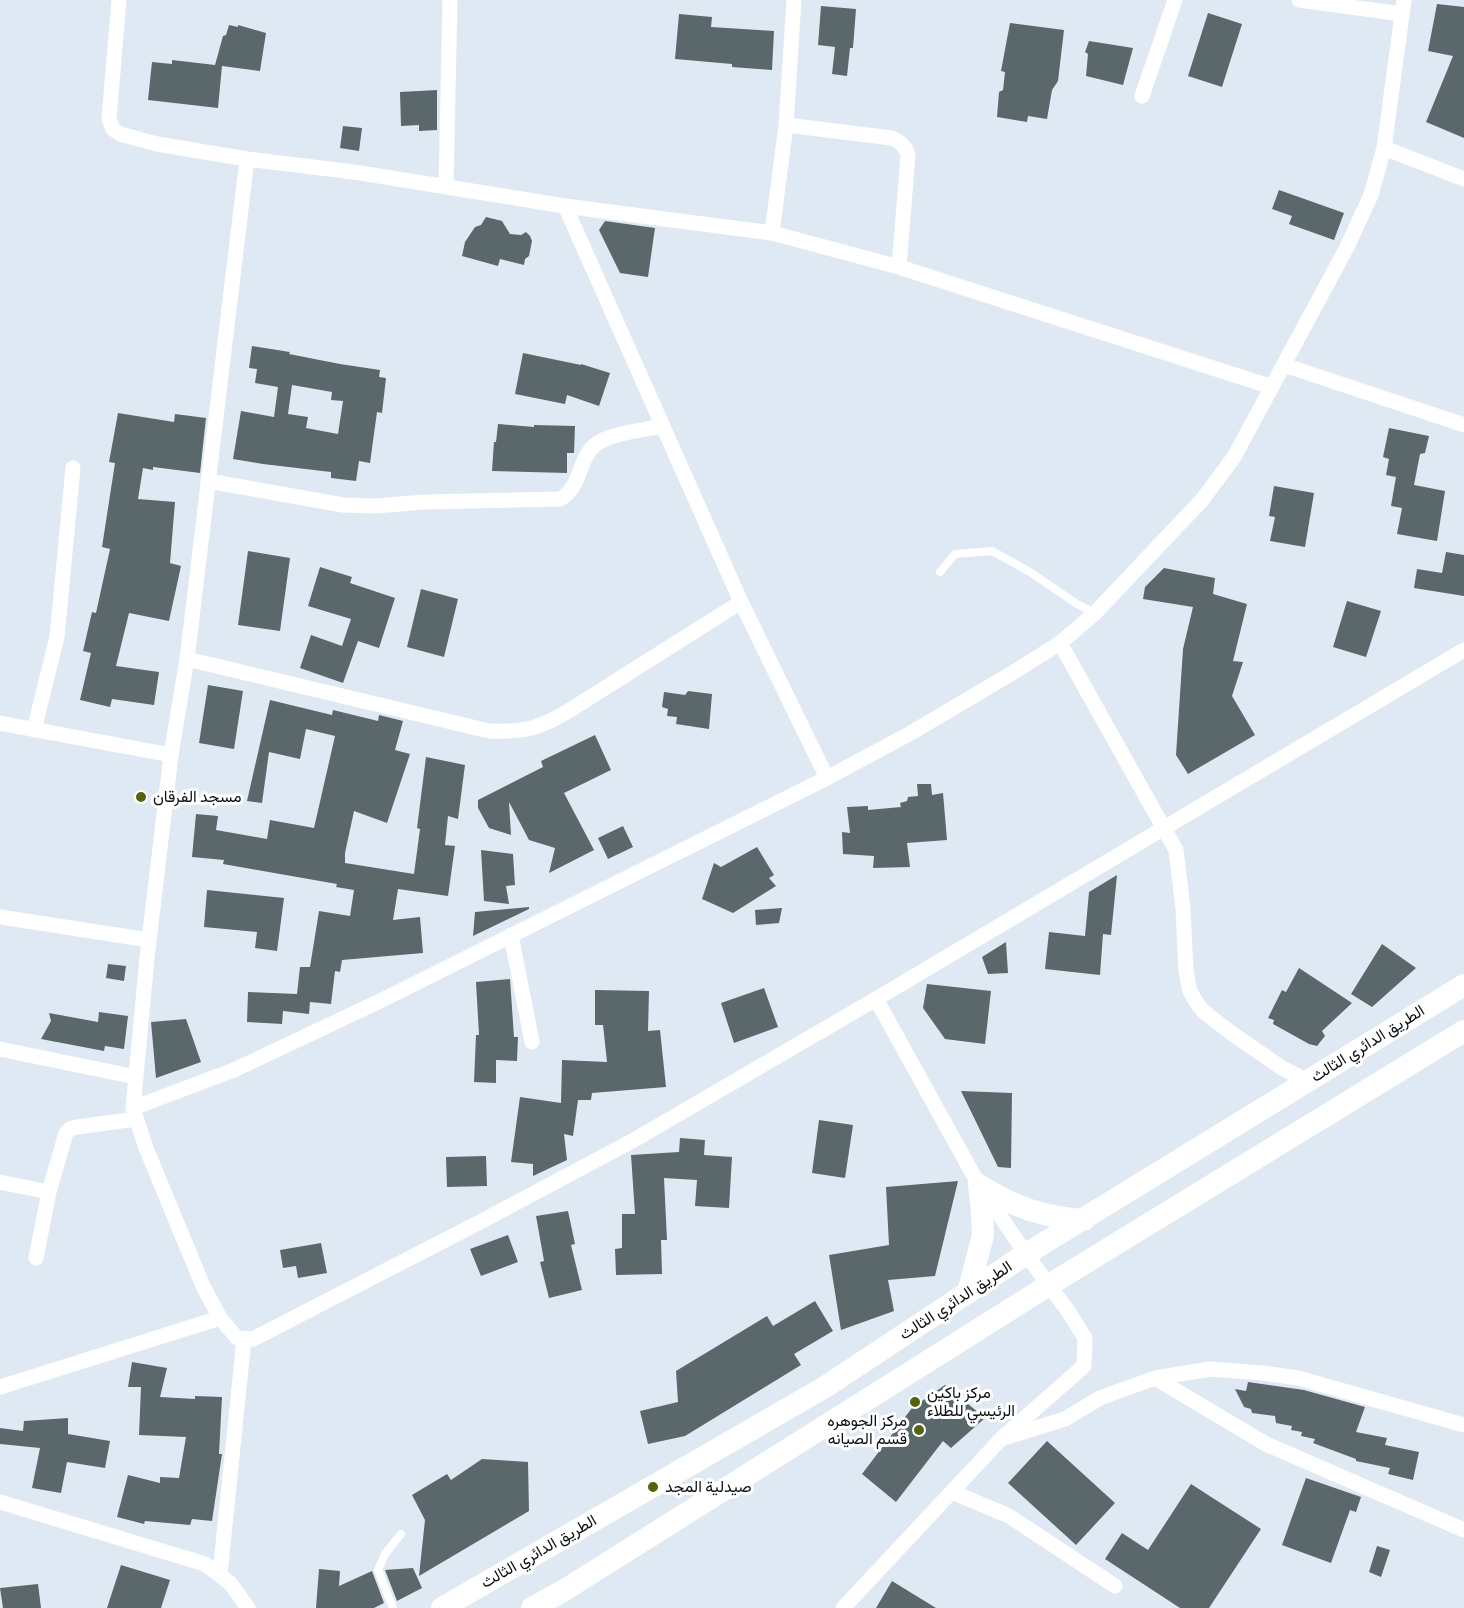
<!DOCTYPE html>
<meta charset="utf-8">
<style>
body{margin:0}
canvas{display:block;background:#dfe9f4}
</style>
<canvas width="1464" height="1608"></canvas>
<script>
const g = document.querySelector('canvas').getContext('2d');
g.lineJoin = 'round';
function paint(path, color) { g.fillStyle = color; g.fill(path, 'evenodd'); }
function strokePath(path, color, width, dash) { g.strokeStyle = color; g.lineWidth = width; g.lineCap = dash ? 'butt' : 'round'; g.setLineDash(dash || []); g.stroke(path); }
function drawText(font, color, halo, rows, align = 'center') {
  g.font = font + ' "PT Sans Narrow",Vazirmatn,sans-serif'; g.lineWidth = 6; g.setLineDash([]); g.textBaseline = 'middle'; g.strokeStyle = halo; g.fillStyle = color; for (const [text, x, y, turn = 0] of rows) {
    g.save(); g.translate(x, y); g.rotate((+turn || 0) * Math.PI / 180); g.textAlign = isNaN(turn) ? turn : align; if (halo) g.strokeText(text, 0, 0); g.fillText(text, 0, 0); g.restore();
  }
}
paint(new Path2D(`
 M1437,4L1464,7V138L1426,122L1453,56L1428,51Z
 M821,6L856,9L853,48H850L847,76L832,74L835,47L818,45Z
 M1208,13L1242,24L1222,87L1188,76Z
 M679,14L712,17L711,27L774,31L772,70L732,67V64L675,59Z
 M1010,23L1064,30L1058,81L1052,90L1047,119L1028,116L1027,122L997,117L999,92L1003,90L1005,72L1001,71Z
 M229,25L238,27V25L266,33L260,71L222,66L218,108L148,100L152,62L172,64V60L215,65L223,36L226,35Z
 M1089,41L1133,48L1123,85L1086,76L1088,54L1085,52Z
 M437,90V130L419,131V125L401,126L400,92Z
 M343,126L362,128L359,151L340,148Z
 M1279,190L1344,213L1334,240L1289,224L1292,216L1272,209Z
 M486,217L502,221L510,234L521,235L526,232L530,236L532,241L529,256L525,259L524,265L500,259L498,266L462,256L465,242L475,227L481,225Z
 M605,221L655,228L648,277L620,273L599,230Z
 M252,346L290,352L289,354L340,364L380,370L379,377L386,378L382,413L377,412L370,463L359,461L356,481L331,478V472L263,464L233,459L241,411L274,417L278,387L255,383L257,369L249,368ZM292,385L332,392L331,400L343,401L338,434L306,428L308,417L288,414Z
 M523,353L581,365V364L610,373L599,406L567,395L565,404L515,394Z
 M118,413L174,422L175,414L206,418L200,473L153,467V470L143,468L138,499L175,502L170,563L181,566L169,621L129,613L116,666L159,672L154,705L112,699L110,707L80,700L91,653L83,651L92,612L96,613L110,549L102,547L115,463L109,462Z
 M498,424L534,427V425L575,426L574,453H567V473L492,471L494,442H496Z
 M1389,428L1429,436L1425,453L1420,454L1414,485L1445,491L1437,541L1397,534L1402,508L1391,506L1396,477L1386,475L1389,459L1383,457Z
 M1274,486L1314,493L1305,547L1270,541L1275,517L1269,516Z
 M248,551L290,558L280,631L238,625Z
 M1446,552L1464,555V596L1414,588L1417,569L1442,573Z
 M320,567L352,577L350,583L395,598L379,648L358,641L343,683L300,668L311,635L342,646L351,619L308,606Z
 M1164,568L1215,578L1213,594L1247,604L1233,661L1243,662L1232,696L1255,735L1188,774L1176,755L1183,649L1193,607L1143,599L1145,587Z
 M421,589L458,599L444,657L407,647Z
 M1347,601L1381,611L1366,657L1333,647Z
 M208,685L243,691L234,749L199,743Z
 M688,691L712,694L709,729L676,724L677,717L667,716L668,709L662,707L664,692L685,695Z
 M270,700L332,715L333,710L378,721L379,715L403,721L395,750L410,754L387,823L354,811L345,853V863L414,874L420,829L417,828L426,757L465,765L458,819L448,816L445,845L455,846L448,896L398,889L393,920L420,917L423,953L342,960L340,972L335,971L331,1004L310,1002L309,1014L283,1011L282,1024L247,1022L248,992L297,994L300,967H310L319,911L350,916L354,890L336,887L337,884L223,864L224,860L192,857L196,814L218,816L216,830L267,839L270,820L314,828L335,736L306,729L300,759L269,752L262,803L247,801Z
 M595,735L611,770L564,793L594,850L549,873L555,848L529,840L509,802L511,835L489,828L478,808V800L543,767L541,761Z
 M917,784H931L932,795L943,793L947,840L907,843L910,867L873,868L874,856L843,854L842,832L850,833L847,807L868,806V810L901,807L900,803L907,801L908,797L918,796Z
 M623,826L633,847L608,859L598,838Z
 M757,847L774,875L769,878L776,886L733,913L702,899L714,863L721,867Z
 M481,850L513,854L515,885L506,886L509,904L484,901Z
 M1117,875L1111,935L1103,934L1100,975L1045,969L1049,932L1085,936L1089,892Z
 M207,890L284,898L277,951L255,948L257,932L204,927Z
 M529,907V909L473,936L475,912Z
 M782,908L779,923L756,925L755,910Z
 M1006,942L1008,973L988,974L982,957Z
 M1382,944L1416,968L1372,1007L1351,994Z
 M108,964L126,966L124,981L106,978Z
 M1299,968L1352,1003L1322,1031L1325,1036L1317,1046L1309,1044L1273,1024L1274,1020L1268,1018L1282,990L1286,992Z
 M510,979L514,1037H518L517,1061L496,1060V1083L474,1082L476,1035H479L476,982Z
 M927,984L991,991L985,1044L945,1039L923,1008Z
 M764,988L778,1027L734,1043L721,1003Z
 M595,990L649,991L648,1031L660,1030L666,1087L592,1093L591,1100H578L573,1136L564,1134L567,1160L533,1176V1164L511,1162L520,1097L561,1103L562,1060L607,1062L603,1025H595Z
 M99,1012L128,1016L124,1049L105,1046L104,1051L41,1039L51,1021L49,1013L98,1022Z
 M186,1019L201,1062L156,1078L151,1022Z
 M961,1091L1012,1093L1011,1168L998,1167Z
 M819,1120L853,1125L845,1178L812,1173Z
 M680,1138L705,1140L704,1155L732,1157L729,1208L695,1206L697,1180L664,1178L667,1240H661L662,1274L616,1275L615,1249L622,1248V1214H635L631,1155L679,1152Z
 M486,1156L487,1186L447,1187L446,1157Z
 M958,1181L935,1276L888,1280L894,1311L841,1330L829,1255L889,1245L886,1187Z
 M568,1211L575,1244L571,1245L582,1290L549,1298L540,1262L544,1261L536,1216Z
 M508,1235L518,1262L481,1276L470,1249Z
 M321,1243L327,1273L298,1278L296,1266L283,1268L280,1250Z
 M815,1301L833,1331L794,1354L801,1365L685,1436L648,1444L640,1411L678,1402L676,1371L767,1316L773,1326Z
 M132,1362L167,1368L160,1397L195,1399V1396L222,1397L219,1454H222L212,1521L192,1519L190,1525L145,1521L144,1524L117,1517L128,1475L160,1483V1477L179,1478L186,1437L139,1435L141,1387H128Z
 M1248,1382L1304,1390L1365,1407L1356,1432L1387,1438L1385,1445L1419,1452L1413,1480L1388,1474L1390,1468L1356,1461V1459L1313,1443L1315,1439L1301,1436L1302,1432L1291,1430L1292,1426L1276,1423L1275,1416L1252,1413L1251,1409L1244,1407L1235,1389L1246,1391Z
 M945,1385L985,1418L951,1448L943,1441L896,1502L862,1474L912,1408Z
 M68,1418V1434L110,1441L105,1468L67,1462L61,1493L32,1488L40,1448L0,1444V1428L23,1431L24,1421Z
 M1047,1441L1115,1503L1076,1545L1008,1483Z
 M482,1459L528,1462L529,1511L419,1576L425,1520L412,1495L447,1474L451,1480Z
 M1306,1478L1361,1497L1356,1512L1350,1510L1331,1563L1282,1545Z
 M1191,1484L1261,1529L1209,1608H1180L1105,1559L1122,1533L1148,1550Z
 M1377,1546L1390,1550L1381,1577L1369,1572Z
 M121,1565L170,1580L161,1608H107Z
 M413,1568L422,1588L397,1601L385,1570Z
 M319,1569L340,1571L339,1586L372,1571L384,1603L374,1608H316Z
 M892,1581L936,1608H876Z
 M38,1584L41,1608H3L0,1588Z`), '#5a686c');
strokePath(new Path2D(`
 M940,572L955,554L992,551L1030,572L1077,604L1095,613
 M393,1608L378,1570L385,1554L401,1534`), '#fff', 8);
strokePath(new Path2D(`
 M119,0L109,119L113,129L120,134L157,144L247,159L187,659L171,755L147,958L133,1108L146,1148L203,1286L220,1318L237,1338L253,1339L480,1222L634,1140L876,999L1464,650
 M1299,0L1402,14
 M1142,96L1175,0
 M786,125L892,138C901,142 905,146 908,155L899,267
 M1384,148L1464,179
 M247,159L354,172L565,206L741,602L827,778
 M446,186L450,0
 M565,206L772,233L899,267L1272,387
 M772,233L786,125L794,0
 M1284,365L1464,425
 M208,481L343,505L375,506L425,502L560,499C582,487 578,459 595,445C610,433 644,430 663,426
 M1060,643L1176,850L1183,909L1186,971L1190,991L1196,1002L1203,1011L1230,1032L1282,1068L1308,1081
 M187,659L489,731C525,732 539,729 570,710L741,602
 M0,723L171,755
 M34,730L57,637L73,468
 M0,917L149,940
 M511,935L532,1042
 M0,1049L136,1077
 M133,1108L234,1070L380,1001L827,778L909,734L1009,675L1060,643L1095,613L1202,500L1234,457L1347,247L1371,195L1384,148L1404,0
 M0,1182L49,1192
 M36,1258L49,1192L66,1133L70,1129L77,1127L136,1119
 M1155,1378L1266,1444L1464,1530
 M0,1387L220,1318
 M1007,1437L1065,1419L1100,1398L1155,1378L1210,1369L1263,1373L1298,1378L1464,1425
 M952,1492L1009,1516L1115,1586
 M0,1502L205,1564L230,1583L248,1608
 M220,1574L244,1339
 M843,1608L1002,1438L1084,1366L1085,1338L1068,1311L1026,1254L979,1185L876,999`), '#fff', 15);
strokePath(new Path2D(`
 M979,1185C1014,1207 1042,1217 1084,1220
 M968,1293L983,1235L982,1212L979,1185
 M442,1608L825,1387L1026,1254L1464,985
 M532,1608L563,1591L1049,1285L1464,1031`), '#fff', 22);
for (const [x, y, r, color] of [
 [141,797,6,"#53640d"],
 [915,1402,6,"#53640d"],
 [919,1430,6,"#53640d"],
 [653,1487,6,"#53640d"]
]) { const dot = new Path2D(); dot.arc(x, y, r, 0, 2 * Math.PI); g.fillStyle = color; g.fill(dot); strokePath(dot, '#fff', 2); }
drawText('16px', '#0b0f12', '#fff', [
 ["مسجد الفرقان",153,797],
 ["مركز باكين",927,1393],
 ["الرئيسي للطلاء",927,1411],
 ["مركز الجوهره",907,1421,"right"],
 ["قسم الصيانه",907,1439,"right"],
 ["صيدلية المجد",665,1487]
], 'left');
drawText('16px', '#0b0f12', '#fff', [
 ["الطريق الدائري الثالث",1368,1044,-32],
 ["الطريق الدائري الثالث",956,1301,-33],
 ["الطريق الدائري الثالث",539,1552,-30]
]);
</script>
